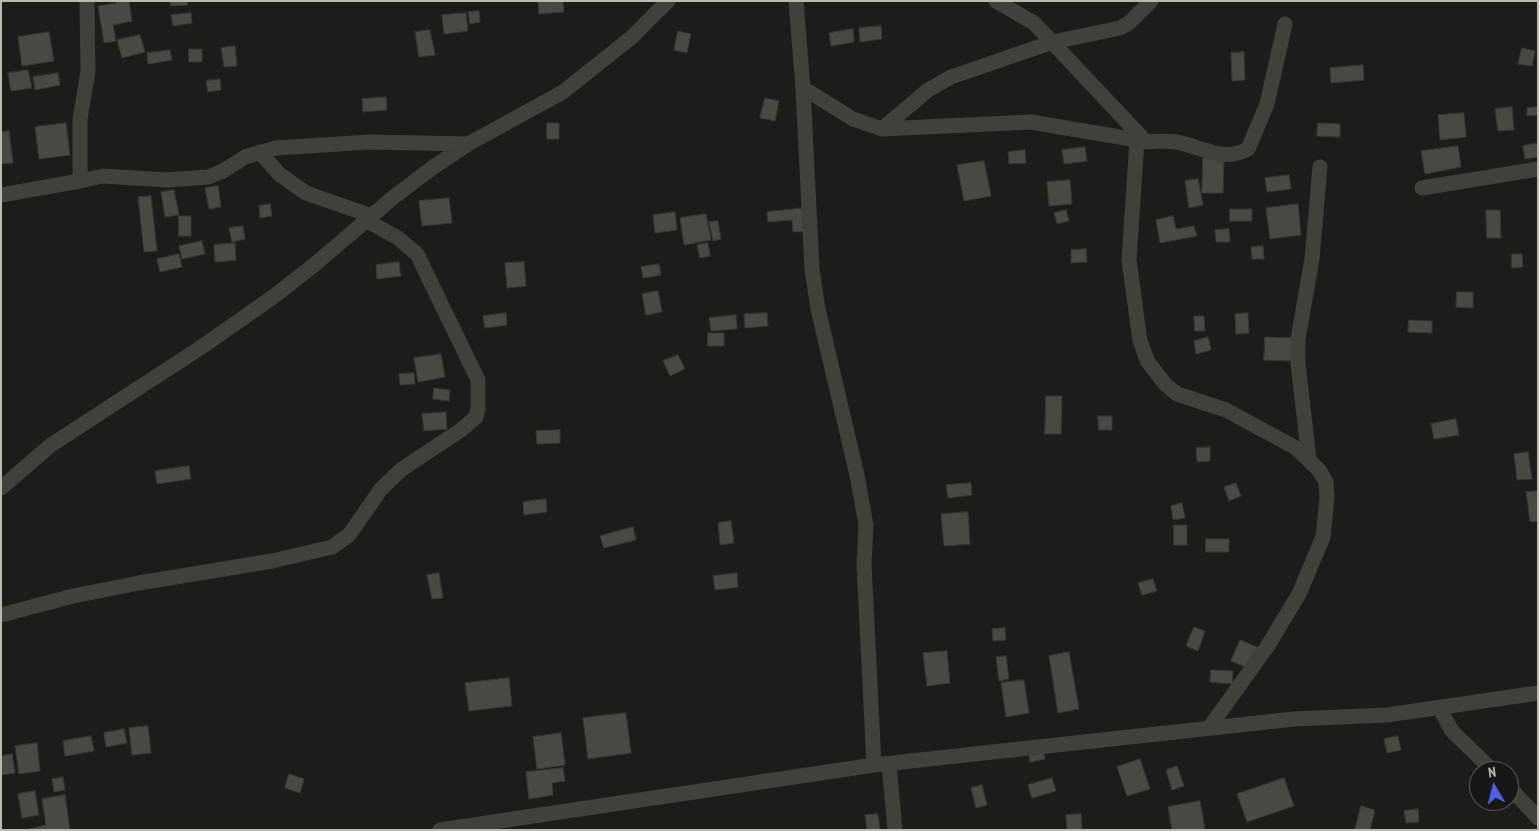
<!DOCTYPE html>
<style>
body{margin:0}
#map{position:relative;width:1539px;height:831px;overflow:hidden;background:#1c1c1a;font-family:"PT Sans Narrow",sans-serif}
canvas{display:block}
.frame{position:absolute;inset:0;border:2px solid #bbb9ae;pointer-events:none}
.north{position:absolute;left:1469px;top:761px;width:50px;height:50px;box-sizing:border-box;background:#171715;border:1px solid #595852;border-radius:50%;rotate:352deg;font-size:14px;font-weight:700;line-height:20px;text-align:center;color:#bbb9ae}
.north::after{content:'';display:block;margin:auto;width:18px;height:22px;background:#4b60e3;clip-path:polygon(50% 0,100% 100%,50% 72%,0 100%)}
</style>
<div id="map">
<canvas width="1539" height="831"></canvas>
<div class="frame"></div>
<div class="north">N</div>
</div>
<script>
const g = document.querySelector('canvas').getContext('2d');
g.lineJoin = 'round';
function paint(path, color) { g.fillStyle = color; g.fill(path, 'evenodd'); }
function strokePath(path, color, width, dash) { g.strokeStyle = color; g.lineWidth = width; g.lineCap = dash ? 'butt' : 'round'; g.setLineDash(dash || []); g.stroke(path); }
const building = new Path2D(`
 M116,1H129L132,21L113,25L116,41L104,43L98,6L116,3Z
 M171,1H187L188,5L171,6Z
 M563,1L564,12L539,14L538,2Z
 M479,11L480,22L470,24L468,12Z
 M191,13L192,23L173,26L171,15Z
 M466,13L468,31L444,34L442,15Z
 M881,26L882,39L860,42L859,28Z
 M853,29L854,42L831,46L829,33Z
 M430,30L435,55L419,57L415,32Z
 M678,31L691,34L687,53L674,50Z
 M49,32L54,61L22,66L18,37Z
 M140,35L145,52L122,58L117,40Z
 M235,46L237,66L224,67L221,48Z
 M1522,48L1535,51L1532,66L1518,64Z
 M189,49H202V62H189Z
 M170,50L172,60L148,64L147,53Z
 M1244,52L1245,80L1232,81L1231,53Z
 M1363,65L1364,80L1331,83L1330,68Z
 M28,70L32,88L11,91L8,73Z
 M58,73L60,85L35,90L33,77Z
 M220,79L221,90L208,92L206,81Z
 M386,97L387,110L363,112L362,99Z
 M765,98L779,101L775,121L760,118Z
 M1512,107L1514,130L1498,131L1495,109Z
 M1538,107V115L1527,116V108Z
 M1464,113L1466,137L1440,140L1438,115Z
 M66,123L70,155L39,159L35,127Z
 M547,123H559V139H547Z
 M1318,123L1340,124V137L1317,136Z
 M9,131L13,163L1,164V132Z
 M1538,143V157L1525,159L1523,146Z
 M1458,146L1461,167L1425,174L1421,151Z
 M1085,147L1087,161L1064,164L1062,150Z
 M1025,150L1026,163L1009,164L1008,152Z
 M1203,158H1224L1223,193H1202Z
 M984,161L991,196L964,201L957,165Z
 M1289,175L1291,189L1267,192L1265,178Z
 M1198,179L1203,205L1189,208L1185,181Z
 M1070,180L1072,204L1049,206L1047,182Z
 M218,186L221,207L209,209L205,188Z
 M174,190L179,215L165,217L161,192Z
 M151,196L157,251L144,252L138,197Z
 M449,198L452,223L422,226L419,201Z
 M270,204L272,216L260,218L259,206Z
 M1298,204L1301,235L1270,239L1266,208Z
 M804,208L807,231L793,232L792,220L768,222L767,212Z
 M1230,209H1252V221H1230Z
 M1066,210L1069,221L1057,224L1054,213Z
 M1486,210H1500L1501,238H1487Z
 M675,212L677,230L655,233L653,215Z
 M706,214L711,240L684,245L680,218Z
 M179,216H191V236H179Z
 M1173,216L1176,229L1194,226L1197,236L1160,243L1156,220Z
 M718,221L721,239L713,241L709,222Z
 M243,226L245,239L232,242L229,228Z
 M1229,229L1230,242H1216L1215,230Z
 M202,241L205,254L182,259L179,246Z
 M235,243L236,260L215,262L214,245Z
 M708,243L710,256L700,258L697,245Z
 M1263,246L1264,259H1252L1251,247Z
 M1086,249L1087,262L1071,263V250Z
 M179,254L182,267L160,272L157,259Z
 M1512,254H1522L1523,267L1512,268Z
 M399,262L401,276L377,279L376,265Z
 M524,262L526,286L507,288L505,263Z
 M659,264L661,275L643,278L641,267Z
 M658,291L662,312L646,315L642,294Z
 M1457,292H1473V308L1456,307Z
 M506,313L507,325L485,328L483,316Z
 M767,313L768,326L745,328L744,314Z
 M1248,313L1249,333L1236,334L1235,314Z
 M736,315L737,329L711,331L709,318Z
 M1194,316H1204L1205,331H1195Z
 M1409,320L1432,321V333L1408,332Z
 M708,333H724V346H708Z
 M1208,337L1211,350L1196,354L1194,341Z
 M1265,337L1295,338L1294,361L1264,360Z
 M441,354L445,377L418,382L414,358Z
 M678,355L685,369L670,376L663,361Z
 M414,373L415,384L400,385L399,374Z
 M434,388L450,390L449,401L433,399Z
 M1046,396H1062L1061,434H1045Z
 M446,412L447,429L424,431L422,414Z
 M1098,416H1112V430H1099Z
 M1456,419L1459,435L1434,439L1431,424Z
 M560,430V443L537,444L536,431Z
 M1210,447V461L1197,462L1196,448Z
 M1528,452L1532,479L1517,480L1514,454Z
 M189,466L191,479L157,484L155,471Z
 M971,483L972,495L948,498L946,485Z
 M1236,483L1241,496L1229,501L1224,487Z
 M1538,491V521L1530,522L1526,492Z
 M546,499L547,512L524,515L523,502Z
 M1182,503L1185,518L1173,520L1171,506Z
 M968,512L970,544L944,546L941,514Z
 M731,521L734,543L720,545L718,523Z
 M1174,525H1187V545H1174Z
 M633,527L636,540L604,548L600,536Z
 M1206,539H1229V552H1206Z
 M439,573L443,598L432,599L427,575Z
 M737,573L738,587L715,590L713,576Z
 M1153,579L1157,591L1142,595L1138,583Z
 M1194,627L1205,631L1198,651L1186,646Z
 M1005,628L1006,640L993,641L992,629Z
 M1240,640L1262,649L1253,670L1231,661Z
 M947,651L950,683L927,686L923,653Z
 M1069,652L1079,709L1058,713L1049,656Z
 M1006,656L1009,679L999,681L996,657Z
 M1211,670L1233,671L1232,684L1210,682Z
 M509,678L512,706L469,711L465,683Z
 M1024,680L1029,713L1006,717L1001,683Z
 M626,713L631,753L588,759L583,718Z
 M148,726L151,753L132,755L129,728Z
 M124,729L127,743L106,747L104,733Z
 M561,733L565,765L537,769L533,737Z
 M91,736L94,751L65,756L63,741Z
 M1398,736L1401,750L1387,753L1384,739Z
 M37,743L40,771L19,774L15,746Z
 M1042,748L1045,759L1030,762L1028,751Z
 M12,754L15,773L1,775V756Z
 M1140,759L1150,789L1127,796L1117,767Z
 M1177,766L1184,786L1172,790L1166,770Z
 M563,768L565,781L552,783L553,795L529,799L526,772Z
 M289,774L304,779L300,793L285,788Z
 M63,777L65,790L54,792L52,779Z
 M1052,778L1056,791L1032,798L1028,785Z
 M1284,778L1294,806L1247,822L1237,794Z
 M982,785L987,805L976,808L971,788Z
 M35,791L39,815L22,818L18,794Z
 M65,795L70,830H25L46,825L42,799Z
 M1200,801L1205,830H1172L1168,807Z
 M1361,806L1375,810L1370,830H1355Z
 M1418,809L1419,822L1406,823L1404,811Z
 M878,814L880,830H867L865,815Z
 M1081,814L1082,830H1067L1066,815Z`);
paint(building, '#494944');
strokePath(building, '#373835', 1);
strokePath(new Path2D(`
 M796,1L803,88L812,269L818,309L857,475L866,525L864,564L874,765
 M996,1L1034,23L1146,142
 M803,88L853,119L882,129L1031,122L1137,140L1129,260L1140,341L1148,362L1165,384L1177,394L1226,410L1296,448L1319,470L1326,482L1327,498L1323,537L1299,594L1267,647L1209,728
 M882,129L928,90L951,77L1053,42L1120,28L1129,23L1151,1
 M1137,140C1150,143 1163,140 1176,142C1201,146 1223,163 1248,149L1267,104L1285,24
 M260,152L279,174L306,193L372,216
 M80,181L103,176L167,180L208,177L223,171L245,157L276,148L370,142L468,144
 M1422,188L1538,169
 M1,195L80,181V119L88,72L87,1
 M1309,459L1298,363V339L1312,259L1320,167
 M1,488L51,445L203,346L273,297L314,265L395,196L432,168L468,144L563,92L632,37L668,1
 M1,615L73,596L139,583L272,561L332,547L349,535L381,489L402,469L461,430L476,417L478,409V380L417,254L398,238L367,221
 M1440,709L1452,731L1493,771
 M889,764L895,830
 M1509,787L1538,818
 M440,830L874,765L1294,719L1387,715L1538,693`), '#41413c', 15);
</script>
